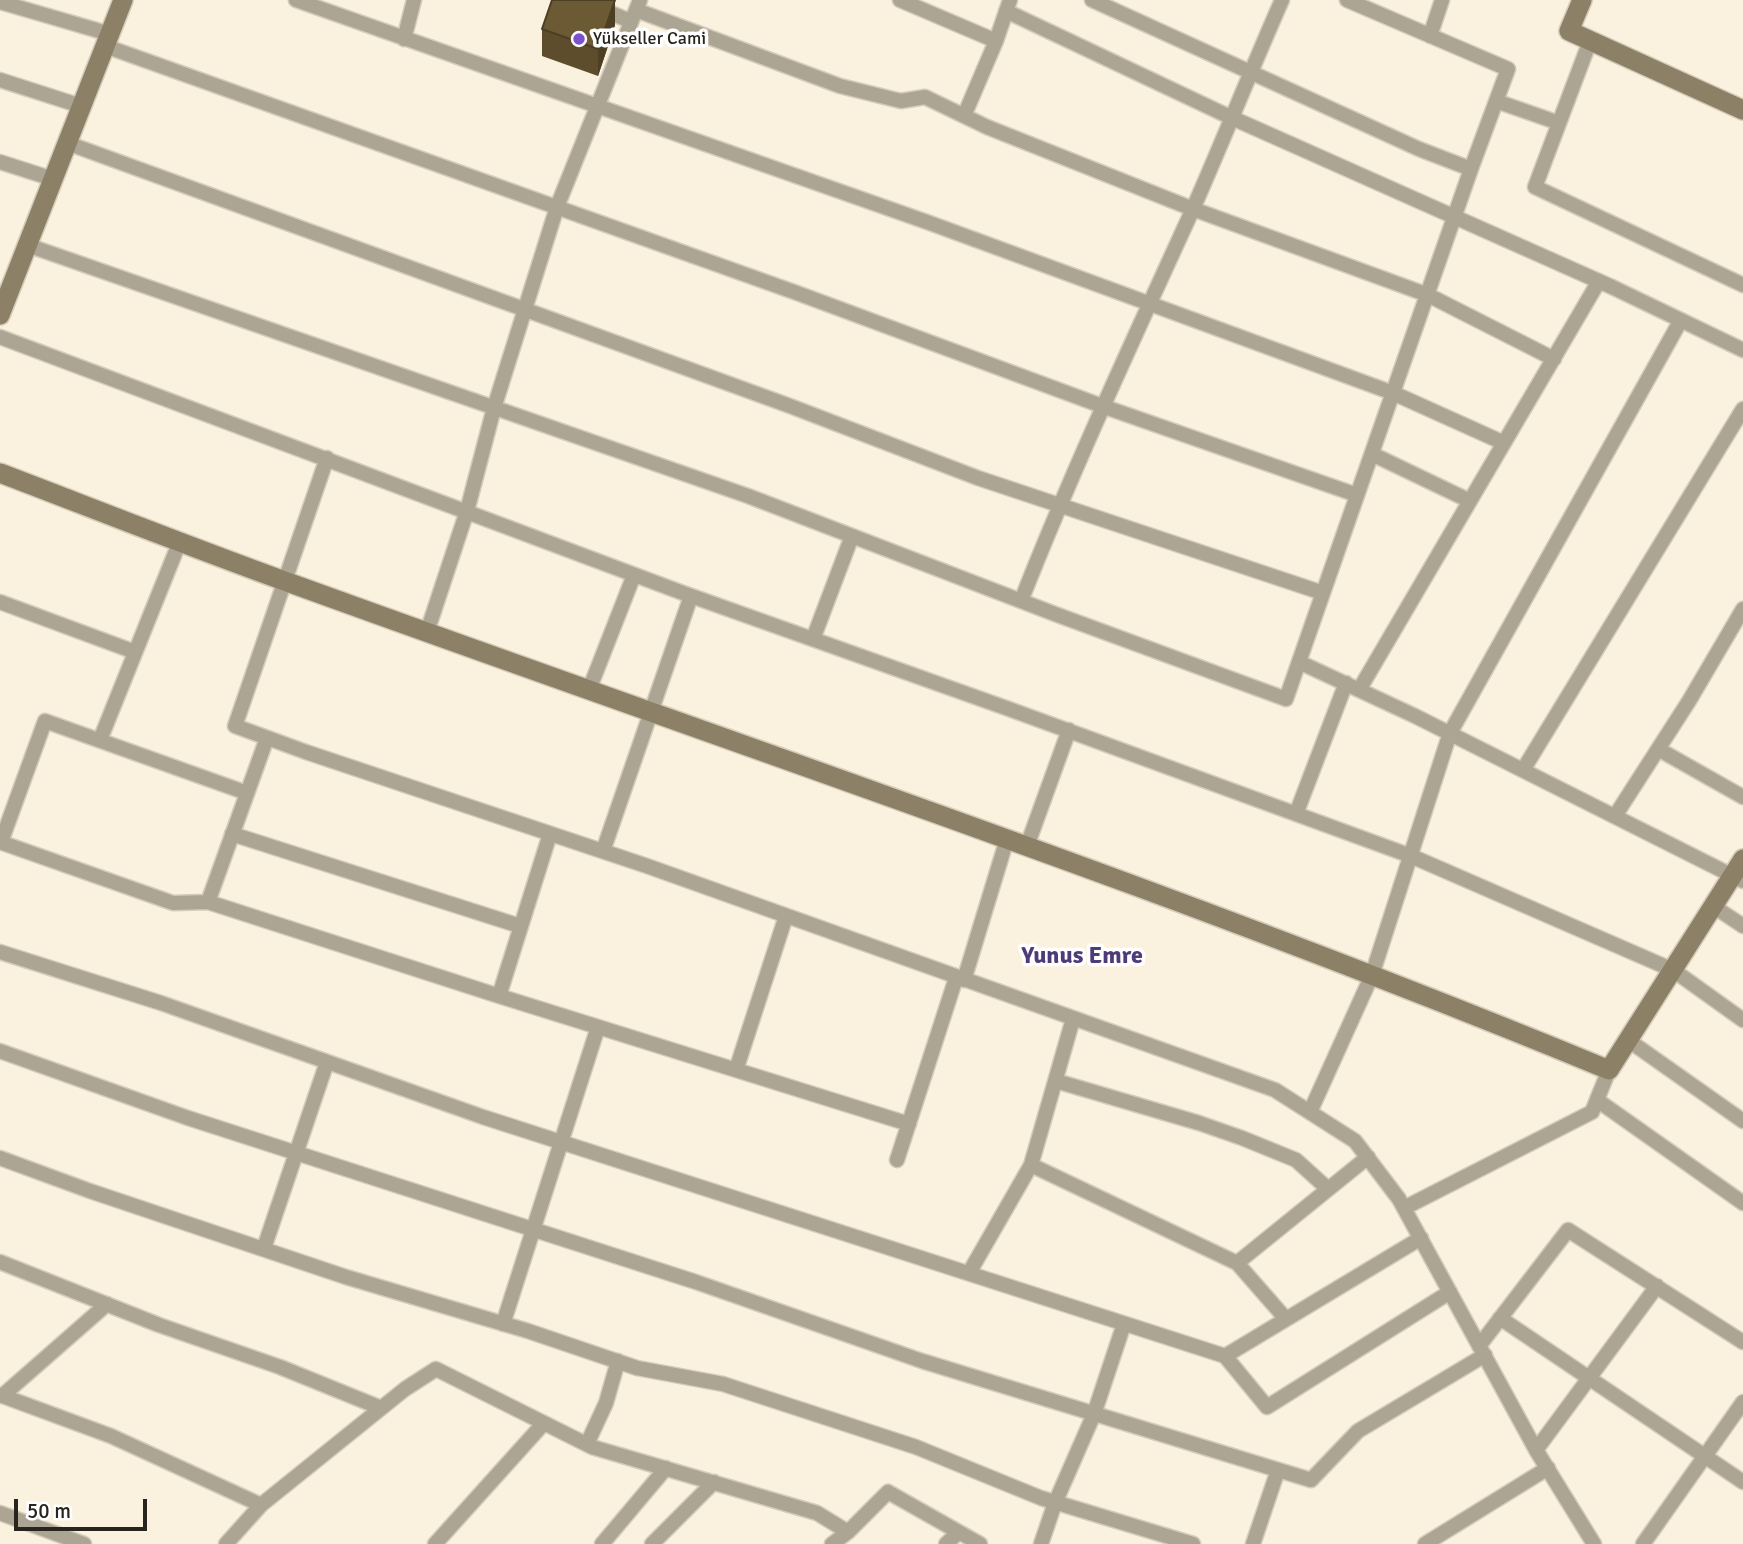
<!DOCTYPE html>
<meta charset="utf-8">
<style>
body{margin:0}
#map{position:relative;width:1743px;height:1544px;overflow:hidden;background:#faf1de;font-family:Signika,sans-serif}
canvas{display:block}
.scale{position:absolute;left:14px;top:1499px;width:133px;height:32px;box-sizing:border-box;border:4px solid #28251e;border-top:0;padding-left:9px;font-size:21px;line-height:24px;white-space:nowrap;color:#28251e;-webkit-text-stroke:5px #fff;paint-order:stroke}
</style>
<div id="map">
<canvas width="1743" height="1544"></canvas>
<div class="scale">50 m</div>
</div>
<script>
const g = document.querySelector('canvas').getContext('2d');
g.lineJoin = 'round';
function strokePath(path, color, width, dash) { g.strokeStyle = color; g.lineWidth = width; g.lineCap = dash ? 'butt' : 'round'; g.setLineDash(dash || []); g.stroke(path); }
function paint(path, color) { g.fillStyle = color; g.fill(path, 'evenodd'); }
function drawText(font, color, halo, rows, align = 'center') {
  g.font = font + ' Signika,sans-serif'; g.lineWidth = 7; g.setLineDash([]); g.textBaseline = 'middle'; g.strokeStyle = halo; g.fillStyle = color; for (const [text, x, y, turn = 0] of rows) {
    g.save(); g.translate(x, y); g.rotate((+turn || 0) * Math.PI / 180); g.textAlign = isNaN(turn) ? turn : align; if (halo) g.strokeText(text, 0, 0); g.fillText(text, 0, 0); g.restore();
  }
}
const minor = new Path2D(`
 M296,0L927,222L1393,393L1504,443
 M580,0L630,21
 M900,0L996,41
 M1092,0L1419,149L1471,169
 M0,2L110,34
 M636,10L840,86L901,101L925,97L987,127L1193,209L1428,295L1554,359
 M1006,11L1230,117L1612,287L1743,350
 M1430,36L1442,0
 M404,39L414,0
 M1590,41L1535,187L1743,285
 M105,46L797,293L1102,406L1357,495
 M0,80L81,106
 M1496,101L1559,123
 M964,116L996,41L1010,0
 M67,143L790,406L978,478L1323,593
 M0,162L53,179
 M27,245L748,496L1055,614L1286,699L1471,169L1508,69L1347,0
 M0,337L683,593L1009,709L1411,856L1673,970L1743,1020
 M1372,454L1470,501
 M327,458L235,726L306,752L647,866L1275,1090L1355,1141L1399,1199L1536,1450L1594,1544
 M1021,601C1073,469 1133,340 1192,211C1223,141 1251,70 1282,0
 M0,602L135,652
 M427,632L467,511L494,408L557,207L640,0
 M813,639L852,536
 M1299,662L1415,716L1743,881
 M589,690L634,575
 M1359,690L1599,281
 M100,740L180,541
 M1658,749L1743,797
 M1523,770L1743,409
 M1296,814L1346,683
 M1615,816L1689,701L1743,609
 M232,834L520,926
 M0,842L173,903L208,902L499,996L909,1124
 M1,842L45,721L247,793
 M1027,846L1069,730
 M603,851L691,596
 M208,902L267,738
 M1713,906L1743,926
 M0,952L161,1003L483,1117L1225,1356L1421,1238
 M964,980L1007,839
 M499,996L550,834
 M1628,1040L1743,1121
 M0,1051L188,1118L696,1282L922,1361L1311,1480L1358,1431L1485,1355
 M736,1070L786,916
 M1056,1081L1199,1123L1242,1138L1296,1160L1328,1189
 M1597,1100L1743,1203
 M1310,1112L1372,975L1450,733L1681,320
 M0,1158L90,1191L346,1277L528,1331L637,1368L723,1384L916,1447L1041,1498L1193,1544
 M897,1160L956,978
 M1031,1165L1237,1263L1286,1319
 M1404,1208L1592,1112L1609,1070
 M264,1248L327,1062
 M0,1262L159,1325L280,1367L381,1408
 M1237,1263L1368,1157
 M969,1273L1031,1165L1073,1019
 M1500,1318L1743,1482
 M503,1324L598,1027
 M1479,1346L1568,1230L1743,1342
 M1225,1356L1267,1407L1450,1292
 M0,1395L111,1436L261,1505
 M2,1396L107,1304
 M587,1444L606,1403L618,1361
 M1536,1450L1657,1286
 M0,1513L84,1544
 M226,1544L261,1505L405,1389L436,1369L592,1447L817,1513L848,1532
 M435,1544L544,1423
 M602,1544L666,1468
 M652,1544L714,1482
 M832,1544L848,1532L888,1492L980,1544
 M946,1544L959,1532
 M1041,1544L1055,1503L1094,1414L1124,1324
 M1253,1544L1278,1470
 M1425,1544L1548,1468
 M1643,1544L1743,1402`);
const secondary = new Path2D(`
 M1582,0L1569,31L1743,110
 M0,315L123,0
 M0,473C97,510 193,548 290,583C731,743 1176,891 1609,1070L1743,859`);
strokePath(minor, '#d4ccbb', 17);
strokePath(secondary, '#d4ccbb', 22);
strokePath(minor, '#ada593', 14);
strokePath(secondary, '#8c8066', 19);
paint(new Path2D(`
 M615,0V25L598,76L542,56V29Z`), '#5d4d2d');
paint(new Path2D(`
 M615,0V25L598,76V49Z`), '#4c3f24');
const building = new Path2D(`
 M552,0H615L598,49L542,29Z`);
paint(building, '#6c5a34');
strokePath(building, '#4c3f24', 2);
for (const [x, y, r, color] of [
 [579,39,7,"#7c52cc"]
]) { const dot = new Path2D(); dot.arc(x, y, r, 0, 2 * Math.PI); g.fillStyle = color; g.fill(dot); strokePath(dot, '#fff', 2.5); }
drawText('18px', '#28251e', '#fff', [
 ["Yükseller Cami",593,39]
], 'left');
drawText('bold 24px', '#4e3c79', '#fff', [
 ["Yunus Emre",1082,957]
]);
</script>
